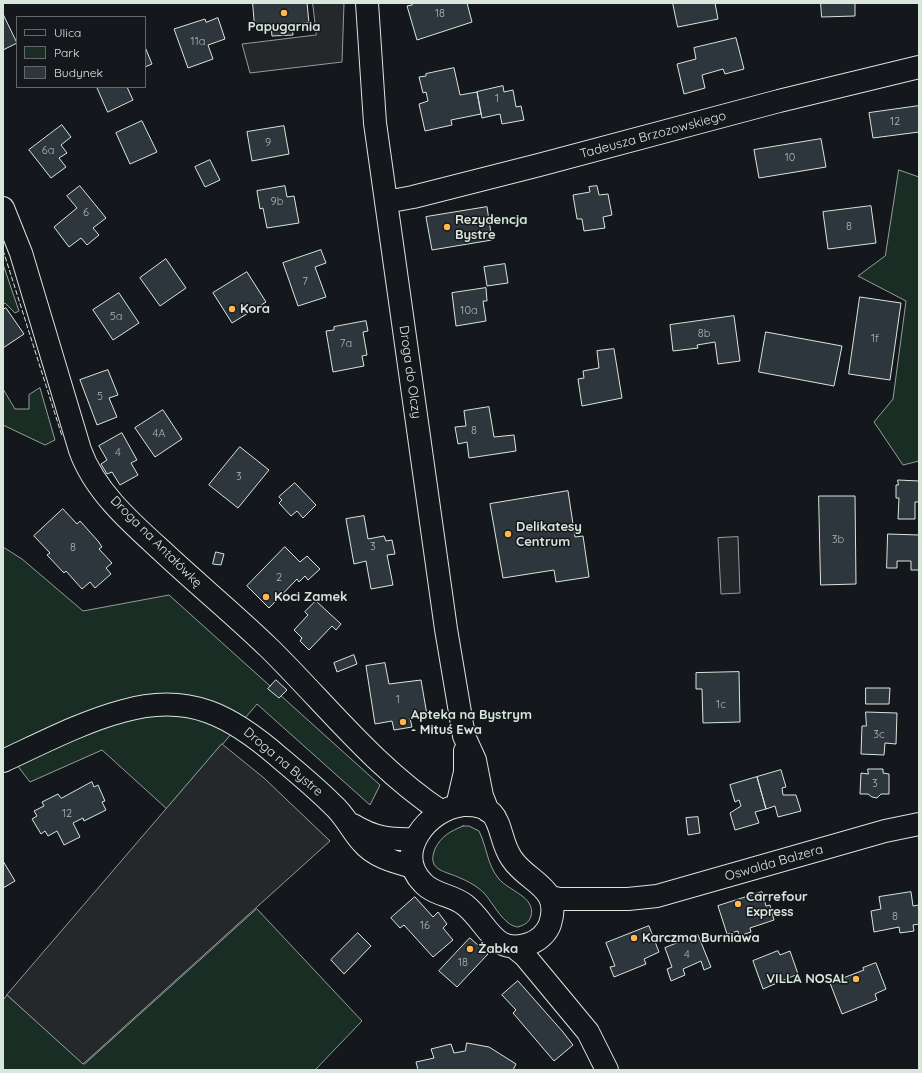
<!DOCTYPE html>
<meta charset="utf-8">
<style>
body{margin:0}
#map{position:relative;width:922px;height:1073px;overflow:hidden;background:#14181c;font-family:Quicksand,sans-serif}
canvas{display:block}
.frame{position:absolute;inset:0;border:4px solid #d8e6dc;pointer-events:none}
.legend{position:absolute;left:16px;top:16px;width:130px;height:72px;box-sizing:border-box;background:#14181c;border:1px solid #626a69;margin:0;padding:5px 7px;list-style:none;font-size:12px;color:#d8e6dc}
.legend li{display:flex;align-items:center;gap:8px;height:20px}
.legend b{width:20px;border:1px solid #626a69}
</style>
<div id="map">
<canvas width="922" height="1073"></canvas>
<div class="frame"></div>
<ul class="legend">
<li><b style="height:5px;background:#14181c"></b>Ulica</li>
<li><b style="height:11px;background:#1a2d24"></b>Park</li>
<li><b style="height:11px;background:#2c363c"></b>Budynek</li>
</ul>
</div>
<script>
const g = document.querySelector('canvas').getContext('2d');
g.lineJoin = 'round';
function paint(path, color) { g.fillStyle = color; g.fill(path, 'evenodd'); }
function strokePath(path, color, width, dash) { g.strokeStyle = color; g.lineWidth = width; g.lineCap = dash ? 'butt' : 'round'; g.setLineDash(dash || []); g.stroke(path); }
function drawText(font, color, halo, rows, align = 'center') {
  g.font = font + ' Quicksand,sans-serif'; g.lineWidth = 3; g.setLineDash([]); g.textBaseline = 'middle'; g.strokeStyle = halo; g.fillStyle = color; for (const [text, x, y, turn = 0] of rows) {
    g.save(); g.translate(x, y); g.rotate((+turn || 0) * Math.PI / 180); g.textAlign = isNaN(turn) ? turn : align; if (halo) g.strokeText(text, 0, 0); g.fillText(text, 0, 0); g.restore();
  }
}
const green = new Path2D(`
 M899,170L919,177V461L903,465L874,422L893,399L906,301L858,276L885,256Z
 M3,264L19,311L15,313L5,303L3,304Z
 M40,388L55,440L45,445L3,425V389L15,409H29V395Z
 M3,547L22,559L83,611L169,595L380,785L370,805L257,704L167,809L102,750L30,782L3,747Z
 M463,826H469L479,831C487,847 487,865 499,879C509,891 536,897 531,916C529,923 524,925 518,927C504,926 493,903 484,893C478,887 468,881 460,878C446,871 426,871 435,849C441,836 451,831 463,826Z
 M257,909L362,1021L315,1070H3V1000L7,995L84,1064Z`);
paint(green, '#1a2d24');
strokePath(green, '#939e99', 1);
const parking = new Path2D(`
 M313,3H344L342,62L250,73L242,44L316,35Z
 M738,537L740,593L721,594L718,538Z
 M222,744L264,778L330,841L83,1064L7,995Z`);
paint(parking, '#24282b');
strokePath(parking, '#939e99', 1);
const building = new Path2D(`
 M253,3H307L309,23L292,24L293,35L272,36L271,26L255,27Z
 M412,3H467L472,22L417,40L407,6L412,5Z
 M673,3H715L718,19L678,27Z
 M821,3H855V16L822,17Z
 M3,14L17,43L3,50Z
 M218,18L225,39L208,45L213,59L188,68L174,29L205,19L206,22Z
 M736,38L744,69L725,74L723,69L702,75L705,88L684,94L677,64L696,59L694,48Z
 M145,47L152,64L145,67Z
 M454,68L460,95L477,92L481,114L451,120L452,125L425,131L419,104L428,101L426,92L423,93L419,77L426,76V74Z
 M503,86L504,92L513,90L516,107L521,106L524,120L502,124L500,114L482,118L477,92Z
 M97,87H127L133,100L108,112Z
 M919,106V132L873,138L869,113Z
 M142,121L157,152L130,164L116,133Z
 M62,125L71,137L61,145L67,153L59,158L66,167L51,178L29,150Z
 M284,126L289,154L252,161L247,132Z
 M821,139L826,167L759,178L754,150Z
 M210,160L220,180L205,187L195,167Z
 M80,186L106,218L93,228L99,235L87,245L81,238L69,247L54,227L77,208L67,196Z
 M285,186L287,197L294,196L299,223L267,228L263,208L260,209L257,191Z
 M597,186L599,195L608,194L612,215L603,217L605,228L584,231L582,219H577L573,195L590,192L589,187Z
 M871,206L876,243L828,249L823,212Z
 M487,207L492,240L432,250L426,217Z
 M321,250L326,263L315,267L326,297L298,306L283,263Z
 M166,259L186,288L160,306L140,278Z
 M505,264L508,283L487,286L484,267Z
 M247,272L266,302L232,323L213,293Z
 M486,288L487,301H483L486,321L456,326L452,293Z
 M119,293L139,323L113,340L93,310Z
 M860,297L901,303L890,380L849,374Z
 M6,308L24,334L3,348V310Z
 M734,316L740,361L718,364L715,342L697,345L698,348L673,351L670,325Z
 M366,321L368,331L363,332L367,355L362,356L364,366L333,372L326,331L334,330V327Z
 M766,332L842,346L834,386L759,372Z
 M614,349L622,398L582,406L578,379L584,378L583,371L599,368L597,351Z
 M108,370L118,395L109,398L117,417L97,425L80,380Z
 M489,407L494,437L514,435L516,451L469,458L467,442L458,444L455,427L466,426L464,411Z
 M163,410L182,439L155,457L135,428Z
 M122,433L137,460L131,463L138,475L120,485L112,472L107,474L101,464L107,460L99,446Z
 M240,447L269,470L238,508L209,485Z
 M898,480L919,481V502H915V519H898L899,498H896V485H898Z
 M295,483L316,505L303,518L297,511L291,516L279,503L282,500L279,497Z
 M568,491L575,537L583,536L589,577L556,582L554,570L503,578L490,504Z
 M819,496H855L856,584L821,585Z
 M63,509L77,524L80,521L98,541L102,547L99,549L112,563L106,568L111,574L95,588L90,582L82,589L66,571L64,573L47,555L50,553L34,536Z
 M364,516L368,539L384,536L386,541L392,540L395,554L387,555L393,585L371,589L366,561L354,564L346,519Z
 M888,534L919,535V570H911V561H897V568H887Z
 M285,547L300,562L307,556L320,569L308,580L305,576L299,582L297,579L269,608L247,586Z
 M216,552L224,554L221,565L213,564Z
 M316,601L341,624L336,630L332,626L309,650L300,641L302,638L294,630L308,615L305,612Z
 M354,655L357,664L337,672L334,663Z
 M385,663L389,684L421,680L427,715L410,718L412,727L394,730L392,721L375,724L366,666Z
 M739,672L740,722L703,723L702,689H696V673Z
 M276,680L287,690L279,698L268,689Z
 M866,688H890L889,704H866Z
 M866,712L897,713L896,744L885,743L884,755L861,754L862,726H866Z
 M868,769H883V773L889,774V794H881L877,798L872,797L868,794H860L861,773L868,774Z
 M781,770L786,787L782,788L783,795H796L801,811L778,817L775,806L766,809L757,777Z
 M757,777L766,809L755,812L759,823L735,830L730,813L741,806L739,800L735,802L730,785Z
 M92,782L94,787L98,785L105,801L102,802L106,810L84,821L83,818L73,823L80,837L64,845L57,831L48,836L45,831L41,834L32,819L37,816L34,811L44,806L42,802L58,794L61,798Z
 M698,817L700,833L688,835L686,818Z
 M3,861L15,881L3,888Z
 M762,892L766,906L770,905L774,920L750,928L751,932L739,936L738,931L727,934L718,906Z
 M911,892L913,906L919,905V924L913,925L914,931L900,933L899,927L874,932L871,911L881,909L879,897Z
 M415,897L433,917L438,912L447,924L443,928L453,940L433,957L404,925L400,928L391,918Z
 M649,926L659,952L644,959L646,964L614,977L610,967L615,966L606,943Z
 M358,933L371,946L344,974L331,960Z
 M698,935L711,967L704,970L701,961L683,969L685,975L671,981L667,969L672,967L665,948Z
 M470,938L488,954L457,987L439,971Z
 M778,951L780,955L790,951L798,974L763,989L753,961Z
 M876,963L886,989L875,994L877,1000L842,1014L830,983L864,970L863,968Z
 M518,981L563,1032L573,1045L554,1061L513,1013L516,1010L502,995Z
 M467,1043L489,1047L516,1064L513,1070H418L416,1062L434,1058L431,1049L451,1044L454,1053L465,1051Z`);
paint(building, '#2c363c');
strokePath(building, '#d8e6dc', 1);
const minor = new Path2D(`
 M367,3L375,123L446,629L464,736L475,760L482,796L488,811
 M386,202L413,197L539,165L779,101L919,67
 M3,208L21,253L80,450C94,490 130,522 161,550C196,583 234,614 269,648C325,703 375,768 442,812
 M3,761C42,743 82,722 123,711C189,692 232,716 280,758C298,773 316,788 332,804C345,815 351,830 362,842C374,857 395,862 413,867
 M463,805C507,803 495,836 512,859C528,883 562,887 550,924C547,933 538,941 529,944C493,956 488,923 465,905C453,895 434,895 423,883C393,853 427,809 463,805Z
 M457,806L465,772V751
 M353,825C374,838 391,840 415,839
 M550,897L560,899H628L657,896L885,831L919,824
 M514,947L525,956L588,1032L607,1070`);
strokePath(minor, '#d8e6dc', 24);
strokePath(minor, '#14181c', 22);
strokePath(new Path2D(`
 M3,250L62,436`), '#d8e6dc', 1, [5, 2]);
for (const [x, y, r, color] of [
 [284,13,4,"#ffb74d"],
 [447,227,4,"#ffb74d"],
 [232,309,4,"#ffb74d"],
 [508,534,4,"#ffb74d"],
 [266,597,4,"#ffb74d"],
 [403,722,4,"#ffb74d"],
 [738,904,4,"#ffb74d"],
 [634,938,4,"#ffb74d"],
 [470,949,4,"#ffb74d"],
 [856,979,4,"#ffb74d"]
]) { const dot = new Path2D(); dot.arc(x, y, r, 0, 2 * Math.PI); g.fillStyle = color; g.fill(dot); strokePath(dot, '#14181c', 1.5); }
drawText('11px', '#adbab4', null, [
 ["18",440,14],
 ["11a",198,42],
 ["1",497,99],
 ["12",895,122],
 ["9",268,143],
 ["6a",48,151],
 ["10",790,158],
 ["9b",277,202],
 ["6",86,213],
 ["8",849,227],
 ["7",305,282],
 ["10a",469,311],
 ["5a",116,317],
 ["8b",704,334],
 ["1f",875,339],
 ["7a",346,344],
 ["5",100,397],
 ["8",474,431],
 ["4A",159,434],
 ["4",118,453],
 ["3",239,477],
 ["3b",838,540],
 ["3",373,547],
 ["8",73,548],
 ["2",279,578],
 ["1",398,700],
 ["1c",721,705],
 ["3c",879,735],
 ["3",875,784],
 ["12",67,814],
 ["8",895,917],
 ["16",425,926],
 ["4",687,955],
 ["18",463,963]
]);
drawText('bold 13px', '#d8e6dc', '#14181c', [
 ["Papugarnia",284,27,"center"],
 ["Rezydencja",455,220],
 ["Bystre",455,235],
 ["Kora",240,309],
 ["Delikatesy",516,527],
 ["Centrum",516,542],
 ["Koci Zamek",274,597],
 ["Apteka na Bystrym",411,715],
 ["- Mituś Ewa",411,730],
 ["Carrefour",746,897],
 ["Express",746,912],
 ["Karczma Burniawa",642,938],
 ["Żabka",478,949],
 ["VILLA NOSAL",848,979,"right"]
], 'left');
drawText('13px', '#d8e6dc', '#14181c', [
 ["Tadeusza Brzozowskiego",653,135,-15],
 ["Droga do Olczy",410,372,82],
 ["Droga na Antałówkę",156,542,45],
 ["Droga na Bystre",283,762,40],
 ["Oswalda Balzera",774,863,-16]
]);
</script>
